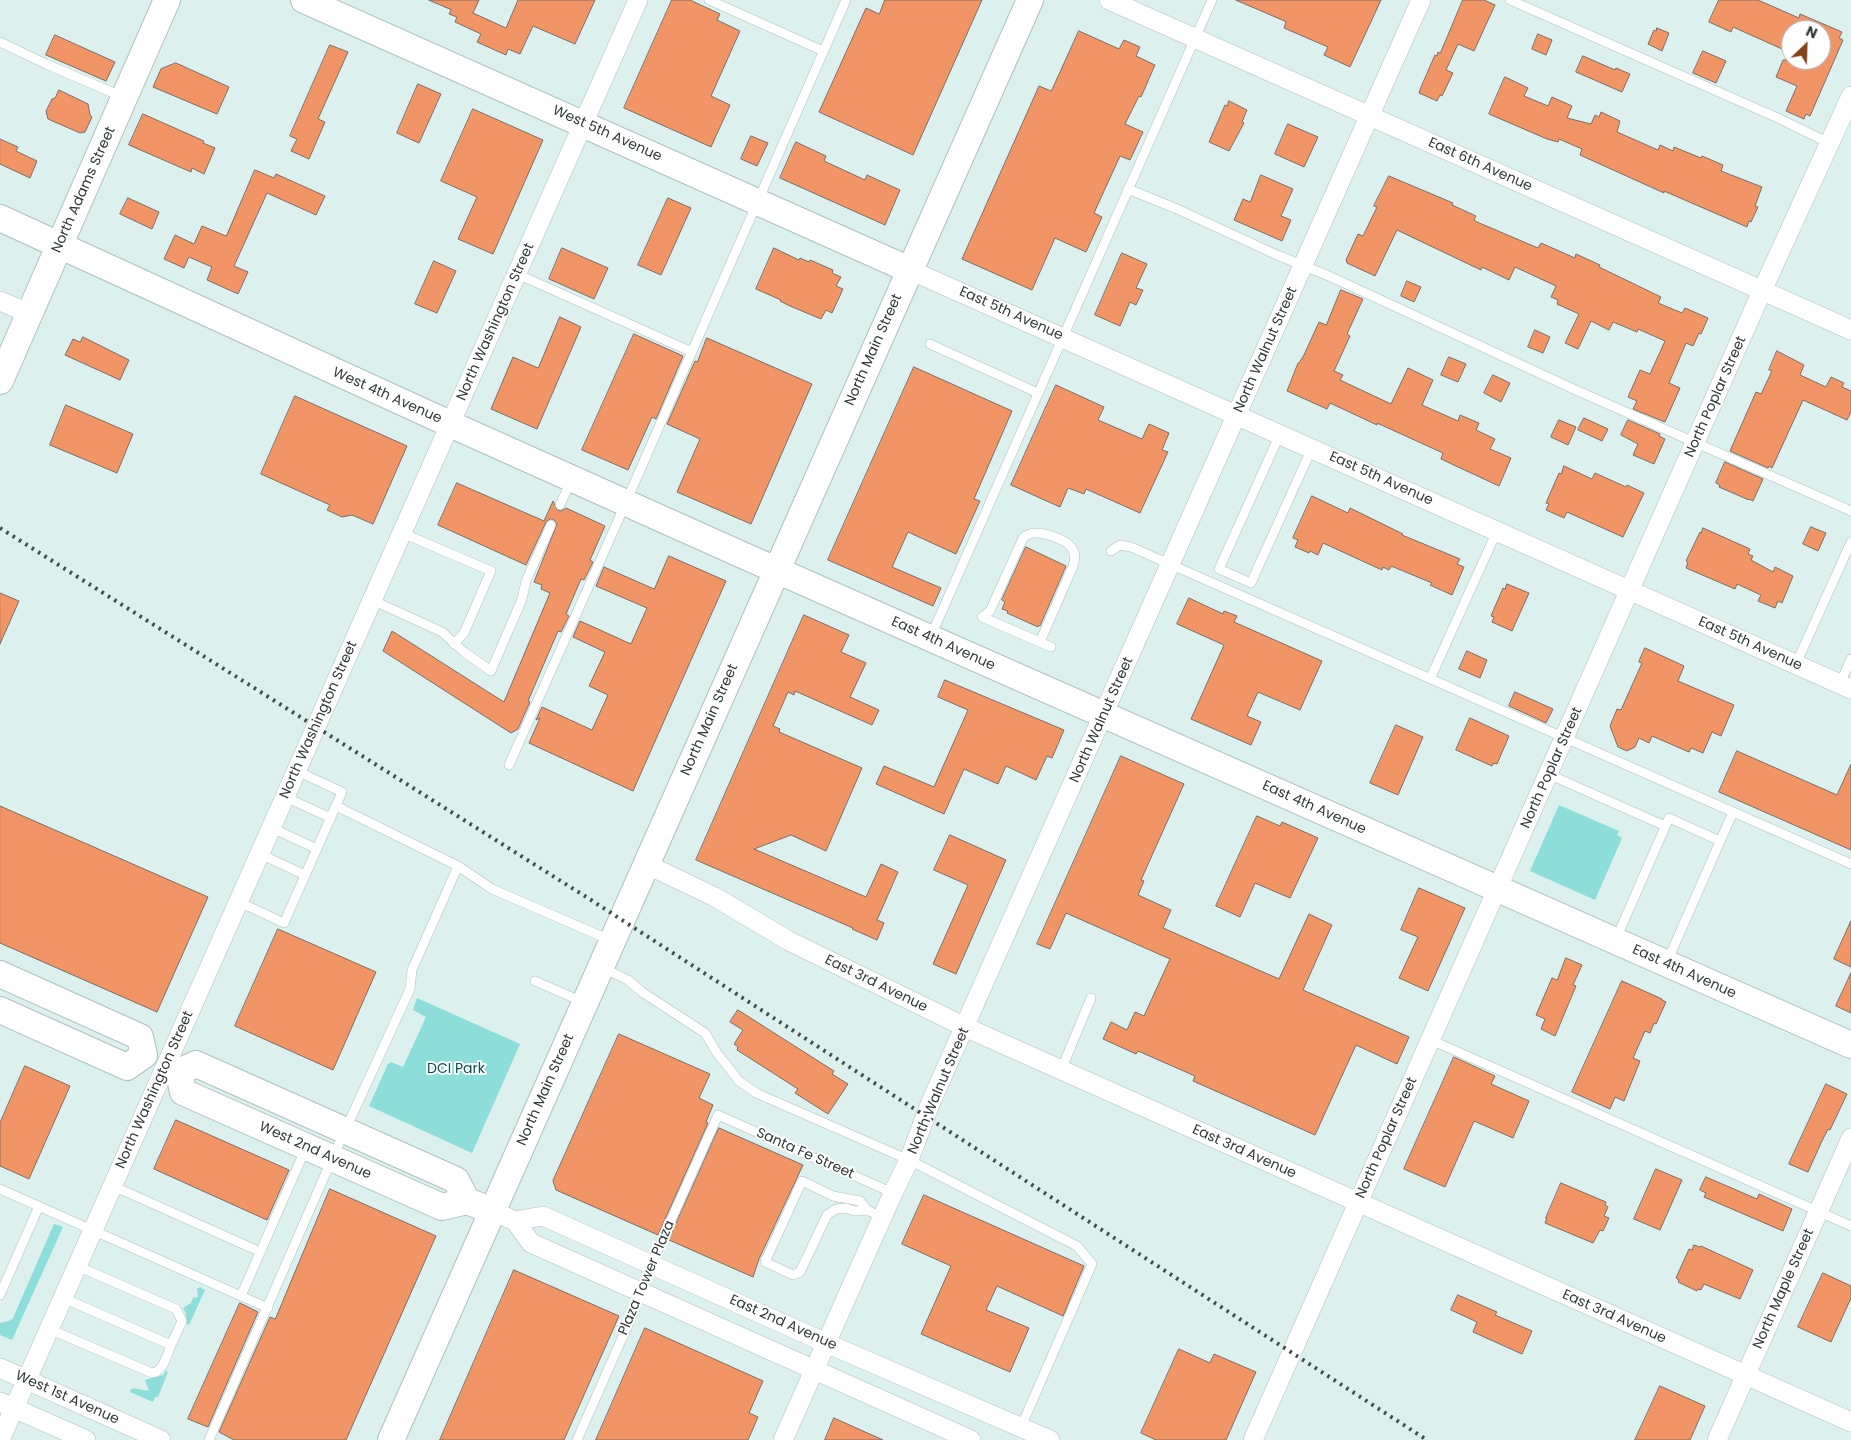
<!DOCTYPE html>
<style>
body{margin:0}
#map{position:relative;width:1851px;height:1440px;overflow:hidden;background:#dcf0ee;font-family:Poppins,sans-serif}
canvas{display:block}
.north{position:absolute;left:1781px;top:20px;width:50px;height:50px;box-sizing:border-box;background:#fff;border:1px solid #adb0b0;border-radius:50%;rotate:24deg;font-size:14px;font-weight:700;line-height:20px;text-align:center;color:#323a39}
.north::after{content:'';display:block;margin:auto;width:18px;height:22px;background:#87421a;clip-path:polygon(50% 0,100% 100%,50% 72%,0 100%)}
</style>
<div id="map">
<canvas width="1851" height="1440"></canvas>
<div class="north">N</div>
</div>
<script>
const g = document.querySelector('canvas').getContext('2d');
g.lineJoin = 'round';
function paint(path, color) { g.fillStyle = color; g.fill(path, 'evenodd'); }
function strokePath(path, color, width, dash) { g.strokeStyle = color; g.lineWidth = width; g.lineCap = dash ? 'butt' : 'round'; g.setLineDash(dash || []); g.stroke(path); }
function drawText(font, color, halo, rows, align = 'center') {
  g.font = font + ' Poppins,sans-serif'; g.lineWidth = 4; g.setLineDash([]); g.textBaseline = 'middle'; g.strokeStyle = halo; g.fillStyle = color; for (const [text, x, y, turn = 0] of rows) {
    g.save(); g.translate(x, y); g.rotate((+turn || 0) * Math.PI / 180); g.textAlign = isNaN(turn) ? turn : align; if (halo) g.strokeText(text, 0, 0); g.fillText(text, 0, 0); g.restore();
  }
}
paint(new Path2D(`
 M1559,805L1619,831L1617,835L1622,838L1595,900L1530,871Z
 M417,998L520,1044L472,1153L369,1106L388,1064L391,1062L403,1067L426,1017L413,1010Z
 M54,1224L63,1227L12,1340L0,1335V1323L9,1321L13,1318Z
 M200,1287L205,1290L189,1325L187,1324L186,1314L183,1308L191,1303L193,1298L198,1297L197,1289Z
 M166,1371L168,1372L158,1397H155L153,1402L130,1392L131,1389C138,1387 142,1392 149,1390L145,1380L163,1375Z`), '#8dddd8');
const building = new Path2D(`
 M429,0H479L473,13L506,28L518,0H595L575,44L533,26L520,54L508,49L506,55L477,42L481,34L455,22L457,17L449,14L451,10Z
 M672,0H690L720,14L717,20L740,31L711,96L730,105L711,147L624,108Z
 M885,0H982L913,155L819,112L866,8L879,14Z
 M1236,0H1381L1350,67L1324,55L1328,47L1284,28L1286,22Z
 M1463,0H1484L1495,5L1474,51L1458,44L1446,70L1453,73L1442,96L1440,95L1437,101L1419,93L1421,87L1435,55L1437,56L1438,52L1440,53Z
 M1719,0H1758L1799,18L1800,14L1842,32L1839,38L1843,40L1810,116L1806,114L1804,119L1786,111L1797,86L1776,77L1783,60H1821V30H1791V53L1733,27L1731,32L1709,22Z
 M1657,28L1669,33L1662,51L1648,44L1654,30L1656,31Z
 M1079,31L1119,49L1124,40L1140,47L1136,56L1155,65L1141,97L1139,96L1125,124L1143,132L1130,160L1120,156L1094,213L1102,217L1086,252L1055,238L1032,290L962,259L1039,86L1051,91Z
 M1538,34L1552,40L1546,55L1532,49Z
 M55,35L115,62L106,81L46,55Z
 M330,45L348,52L318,119L325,122L309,159L291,151L297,139L290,136Z
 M1703,51L1726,61L1716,83L1693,73Z
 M1583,56L1615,70L1616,68L1630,74L1622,92L1576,72Z
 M176,63L229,87L217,114L153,87L161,69Z
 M1505,77L1528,88L1524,96L1548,106L1552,97L1572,106L1567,118L1591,124L1595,115L1599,117L1601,112L1620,121L1617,132L1658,150L1660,145L1673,151L1674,147L1701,158L1702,156L1723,165L1721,171L1762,187L1755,206L1758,207L1751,222L1749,221L1747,227L1664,191V193L1580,155L1582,149L1559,139L1558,142L1547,139L1489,114Z
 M418,84L441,94L419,143L397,133Z
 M59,90L88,104L90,115L92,117L85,132L80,133L48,119L46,111L52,99L55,98Z
 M1229,101L1247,110L1242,122L1244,123L1229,151L1209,142L1225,105L1227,106Z
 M473,109L543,140L493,254L458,239L477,197L441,181Z
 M143,114L204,141L203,143L215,148L204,174L192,168L191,172L129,145Z
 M1288,124L1318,137L1304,167L1275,154Z
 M751,136L768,143L757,166L741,159Z
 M0,139L18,147L16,151L37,161L30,178L0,164Z
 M796,142L826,156L824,161L865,180L867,175L900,190L885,225L780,178Z
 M255,170L274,178L276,174L325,196L316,215L267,193L234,266L248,272L238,294L207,280L212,267L189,257L184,268L164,259L175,235L194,244L202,226L226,236Z
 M1261,175L1293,189L1281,216L1291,220L1282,241L1234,220L1243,199L1250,202Z
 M1389,176L1453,203L1452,205L1476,216L1474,220L1477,222L1538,248L1541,243L1575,258L1576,254L1600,265L1599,267L1661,297L1658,303L1682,313L1685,308L1708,318L1701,334L1699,333L1693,346L1686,343L1669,383L1680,388L1665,422L1633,409L1637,401L1628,397L1640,370L1650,374L1665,341L1638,329L1637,332L1613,322L1609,330L1591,321L1578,349L1565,343L1579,314L1557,304L1558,300L1551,297L1556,286L1515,267L1509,280L1482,267L1481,270L1397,230L1375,276L1347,263L1346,260L1358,234L1363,236L1377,207L1374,206Z
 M128,198L159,212L152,229L120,214Z
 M668,198L691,208L661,275L638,265Z
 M562,248L608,268L594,299L549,279Z
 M774,248L799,260L800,258L809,262L810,260L833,270L832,273L841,277L836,286L843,289L832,313L826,310L821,319L790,306L780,301L781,300L756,289Z
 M1122,253L1147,264L1136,288L1143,290L1136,305L1130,302L1120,326L1095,315Z
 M434,261L456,271L437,313L415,304Z
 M1407,281L1421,287L1414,302L1401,296Z
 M1341,290L1363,299L1347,334L1350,336L1334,371L1343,375L1340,380L1391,404L1408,368L1433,380L1422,405L1458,421L1460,415L1479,423L1476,430L1495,439L1490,449L1511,458L1499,486L1441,459L1443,453L1377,423V425L1330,403L1327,409L1287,391L1298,363H1299L1304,355L1319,322L1326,325Z
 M560,317L581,327L537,429L491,409L513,357L538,368Z
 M1535,330L1550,337L1543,353L1528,347Z
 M634,334L683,356L656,419L652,417L628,470L582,450Z
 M83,337L129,360L120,380L65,355L73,339L80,342Z
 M707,338L812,384L751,524L677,492L700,439L667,424L695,361L697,362Z
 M1777,351L1804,365L1800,375L1826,387L1831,377L1844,383L1842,387L1851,391V412L1847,420L1803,400L1772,468L1769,466L1768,468L1730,451L1756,392L1761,394L1772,371L1769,370Z
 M1449,357L1466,364L1458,382L1441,375Z
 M914,367L1012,411L974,499L980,501L956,554L908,532L892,567L941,588L933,606L828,560Z
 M1493,375L1510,383L1501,402L1484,393Z
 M1056,385L1104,407L1098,420L1142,439L1149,424L1169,433L1162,450L1168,452L1140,513L1086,489L1084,494L1068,488L1060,507L1011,485Z
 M295,396L407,446L373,524L352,515L342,517L327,510L330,505L261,474Z
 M66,405L133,434L117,473L50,445Z
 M1584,418L1608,429L1602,441L1578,430Z
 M1559,420L1576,427L1568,445L1551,437Z
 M1628,420L1660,434L1659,436L1665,439L1654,464L1633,455L1638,444L1621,435Z
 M1725,462L1763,479L1753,501L1749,499V500L1719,487L1720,485L1716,483Z
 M1564,466L1592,479L1595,473L1626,487L1627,485L1644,493L1623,537L1567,512L1564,518L1546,510L1549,504L1546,503L1559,473L1561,474Z
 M457,483L544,521L553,501L557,510L561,511L566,508L605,526L590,560L593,562L584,580L581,579L566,614L569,616L561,632L558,631L528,701L530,702L518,729L511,733L383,651L392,631L504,702L550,593L541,589L542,585L534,582L557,524L553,519H550L546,522L526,565L438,525Z
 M1312,496L1348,513L1350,508L1403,534L1402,535L1460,559L1457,564L1464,567L1452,595L1430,585L1432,583L1391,566L1389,570L1383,567L1382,570L1323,543L1318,555L1310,551L1309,553L1295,547L1298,540L1293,538Z
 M1811,527L1826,533L1818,551L1803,544Z
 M1703,528L1750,549L1748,554L1753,556L1751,560L1773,572L1775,567L1793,576L1782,603L1778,601L1775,608L1758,601L1761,595L1737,584L1735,589L1686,568L1688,562L1686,561L1700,532L1701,533Z
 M1026,547L1066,566L1040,626L1039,625L1038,627L1007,613L1008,611L1002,609L1005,602L1002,600Z
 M669,556L726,581L633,791L529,743L540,718L536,720L542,707L592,730L608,695L589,686L605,652L573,637L580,621L631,644L647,608L596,586L604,567L654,589Z
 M1507,584L1529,593L1512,631L1492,622L1494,617L1491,616L1503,588L1505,589Z
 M0,593L19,601L0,644Z
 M1189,598L1223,614L1224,611L1237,616L1234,622L1322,661L1300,710L1258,692L1247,716L1261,722L1251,745L1191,719L1224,645L1177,624Z
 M804,615L849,635L841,652L866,663L850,697L879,710L872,725L795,691L794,695L788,692L773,726L780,729L779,732L862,768L826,851L791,835L754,849L866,897L881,864L898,872L877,920L884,923L877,940L852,929L853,928L696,860Z
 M1645,648L1684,666L1678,681L1734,705L1721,736L1712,732L1703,753L1691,748L1689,752L1652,736L1649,743L1639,738L1635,747L1627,751L1618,747L1610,726L1617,709L1621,710L1642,663L1639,662Z
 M1467,651L1487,660L1480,678L1459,669Z
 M945,680L1064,730L1052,758L1047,756L1036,780L1006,766L998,784L964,769L944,814L876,784L884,766L934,787L968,710L938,697Z
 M1515,692L1553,709L1546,723L1509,706Z
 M1470,718L1509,736L1497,764L1494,763L1492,766L1456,750Z
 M1396,725L1423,737L1398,795L1370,783Z
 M1737,751L1837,795L1851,764V850L1719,792Z
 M1121,756L1184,784L1141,880L1144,881L1138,895L1171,910L1163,928L1279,979L1309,914L1332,925L1303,990L1409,1037L1397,1064L1356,1045L1315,1135L1193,1081L1195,1076L1138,1051L1136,1054L1103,1039L1111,1022L1127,1030L1135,1012L1144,1016L1170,959L1066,913L1050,949L1037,944Z
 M0,806L208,897L157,1012L0,943Z
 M1257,816L1280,826L1282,822L1318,838L1290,898L1255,883L1240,917L1216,906Z
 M950,835L1006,860L956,974L933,964L968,885L934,870Z
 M1419,888L1465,908L1428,991L1399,978L1418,937L1401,930Z
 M1851,921V967L1834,959Z
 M278,929L376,972L333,1070L235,1026Z
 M1566,958L1582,965L1573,985L1576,986L1555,1036L1541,1029L1545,1019L1536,1015L1552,978L1557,980Z
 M1851,973V1013L1836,1006Z
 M1622,981L1662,999V1000L1666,1002L1656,1024L1654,1023L1650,1033L1645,1031L1633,1058L1640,1061L1624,1101L1615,1097L1610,1109L1572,1092Z
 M738,1010L834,1071L832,1074L848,1084L828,1114L795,1093L798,1089L737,1050L738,1047L734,1044L743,1030L730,1022Z
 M619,1034L710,1074L699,1098L713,1105L706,1122L708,1123L658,1235L556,1190L553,1181Z
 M1454,1057L1495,1076L1491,1084L1529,1101L1513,1138L1474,1121L1445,1187L1404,1169Z
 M25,1066L70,1086L29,1179L0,1166V1123Z
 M1826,1084L1847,1094L1830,1130L1828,1129L1821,1143L1808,1172L1789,1164Z
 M176,1120L289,1170L267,1220L154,1169Z
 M719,1128L803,1165L759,1259L753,1277L669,1240Z
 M1656,1169L1682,1180L1660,1230L1634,1219Z
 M1706,1177L1757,1199L1759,1194L1792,1209L1783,1231L1704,1197L1706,1193L1700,1190Z
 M1561,1183L1606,1202L1605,1205L1608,1207L1604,1216L1609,1218L1603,1231L1600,1230L1593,1243L1545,1223L1547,1218H1546Z
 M330,1189L436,1236L346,1440H234L219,1432L270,1317L275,1319Z
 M924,1195L1084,1266L1063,1316L997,1286L986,1310L1029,1328L1010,1372L921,1334L951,1266L902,1244Z
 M1694,1245L1700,1247L1701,1246L1753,1270L1740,1299L1704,1284L1701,1290L1698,1289L1697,1291L1678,1282L1679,1280L1676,1278L1689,1249L1692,1250Z
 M514,1270L619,1316L564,1440H440Z
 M1823,1273L1851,1286V1298L1831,1342L1798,1327Z
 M1458,1295L1497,1312L1495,1315L1532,1331L1522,1354L1473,1332L1477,1322L1451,1310Z
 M240,1303L258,1312L208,1427L188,1419Z
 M645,1328L763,1381L749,1413L758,1417L748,1440H596Z
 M1179,1349L1210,1363L1214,1354L1256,1372L1226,1440H1156L1141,1433Z
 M1660,1386L1705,1406L1690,1440H1635Z
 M834,1418L883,1440H825Z`);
paint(building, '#f29566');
strokePath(building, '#7c6e66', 1);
const lane = new Path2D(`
 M709,0L823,51
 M1510,0L1780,119L1829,143
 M0,42L46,64L123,97
 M1128,189L1177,209L1277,255L1329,276L1580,392L1851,511
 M517,274L692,352
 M930,344L1038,393
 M1280,434L1219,569L1251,583L1312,448
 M560,505L571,481
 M402,533L491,571L464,633L454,644
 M1111,551L1120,545L1131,547L1851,864
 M372,600L442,632L464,652L491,671L522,599L526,581L551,525
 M931,636L1212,0
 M1040,642L1073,566C1075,559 1076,553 1071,547C1065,539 1039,530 1030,534C1027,535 1025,536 1023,538L990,611L982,617L1051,647
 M1796,664L1851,542
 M1430,679L1497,531
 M1840,684L1851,659
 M509,765L616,525L846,0
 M1548,774L1665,826
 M285,797L331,818
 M336,806L458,866L492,889L610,940
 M272,828L317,849
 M260,854L305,875
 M239,902L284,923L342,792L297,771
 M1616,939L1669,818L1720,841
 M1667,962L1733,812
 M603,968L628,980L642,992L705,1033L717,1053L739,1081L756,1093L909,1160L1077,1246L1092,1264L1021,1427
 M535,981L583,1002
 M1431,1040L1851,1226
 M1061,1070L1091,998
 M113,1186L254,1249
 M0,1189L268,1308
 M867,1210L860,1201L833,1196L802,1181L765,1262L793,1275L800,1272L827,1215L836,1209L846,1208L855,1211L867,1210L882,1217
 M0,1295L39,1206
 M241,1296L305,1150
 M63,1298L171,1345L182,1321L176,1309L77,1266
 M49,1329L152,1373C163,1372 167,1355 171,1345
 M209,1440L332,1159L410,989L412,970L458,866
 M577,1440L631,1318L651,1265L718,1115L893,1193`);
const street = new Path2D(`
 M1109,0L1851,330
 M910,270L1851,689
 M0,301L30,314
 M646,864L715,897L789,941L965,1027L1851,1422
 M506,1217L515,1221L531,1243L971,1440
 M515,1221L543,1216L826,1343L1050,1440
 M0,1368L161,1440
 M0,1402L86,1440
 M0,1440L638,0
 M783,1440L893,1193L909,1160L930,1104L1421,0
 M1253,1440L1762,291L1851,96
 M1717,1440L1851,1138`);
const secondary = new Path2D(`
 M304,0L910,270
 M0,218L450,424L740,554L1851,1045
 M0,381L167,0
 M0,974L140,1037L144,1055
 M0,1010L127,1067L144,1055
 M179,1072L183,1092L442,1207L467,1201L493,1211
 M179,1072L196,1064L456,1180L467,1201
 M391,1440L1030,0`);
strokePath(lane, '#adc1bf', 10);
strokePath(street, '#adc1bf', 20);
strokePath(secondary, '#adc1bf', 28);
strokePath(lane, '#fff', 9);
strokePath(street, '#fff', 19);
strokePath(secondary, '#fff', 26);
strokePath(new Path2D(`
 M0,528L591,900L1427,1440`), '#444d4c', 4, [2.5, 5]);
drawText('14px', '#323a39', '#fff', [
 ["West 5th Avenue",607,134,24],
 ["East 6th Avenue",1480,165,24],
 ["North Adams Street",84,190,-66],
 ["East 5th Avenue",1011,314,24],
 ["North Washington Street",496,322,-66],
 ["North Main Street",874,350,-66],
 ["North Walnut Street",1266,350,-66],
 ["West 4th Avenue",387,396,24],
 ["North Poplar Street",1716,397,-66],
 ["East 5th Avenue",1381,479,24],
 ["East 4th Avenue",943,644,24],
 ["East 5th Avenue",1750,644,24],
 ["North Washington Street",319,720,-66],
 ["North Main Street",710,720,-66],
 ["North Walnut Street",1102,720,-66],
 ["North Poplar Street",1552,768,-66],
 ["East 4th Avenue",1314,808,24],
 ["East 4th Avenue",1684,972,24],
 ["East 3rd Avenue",876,984,26],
 ["North Washington Street",155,1090,-66],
 ["North Main Street",546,1090,-66],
 ["North Walnut Street",939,1091,-67],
 ["North Poplar Street",1387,1138,-66],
 ["West 2nd Avenue",315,1151,24],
 ["East 3rd Avenue",1244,1152,24],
 ["Santa Fe Street",805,1154,24],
 ["Plaza Tower Plaza",647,1278,-67],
 ["North Maple Street",1784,1289,-66],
 ["East 3rd Avenue",1614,1317,24],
 ["East 2nd Avenue",783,1323,24],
 ["West 1st Avenue",67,1398,24]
]);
drawText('14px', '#094e4b', '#fff', [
 ["DCI Park",456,1069]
]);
</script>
